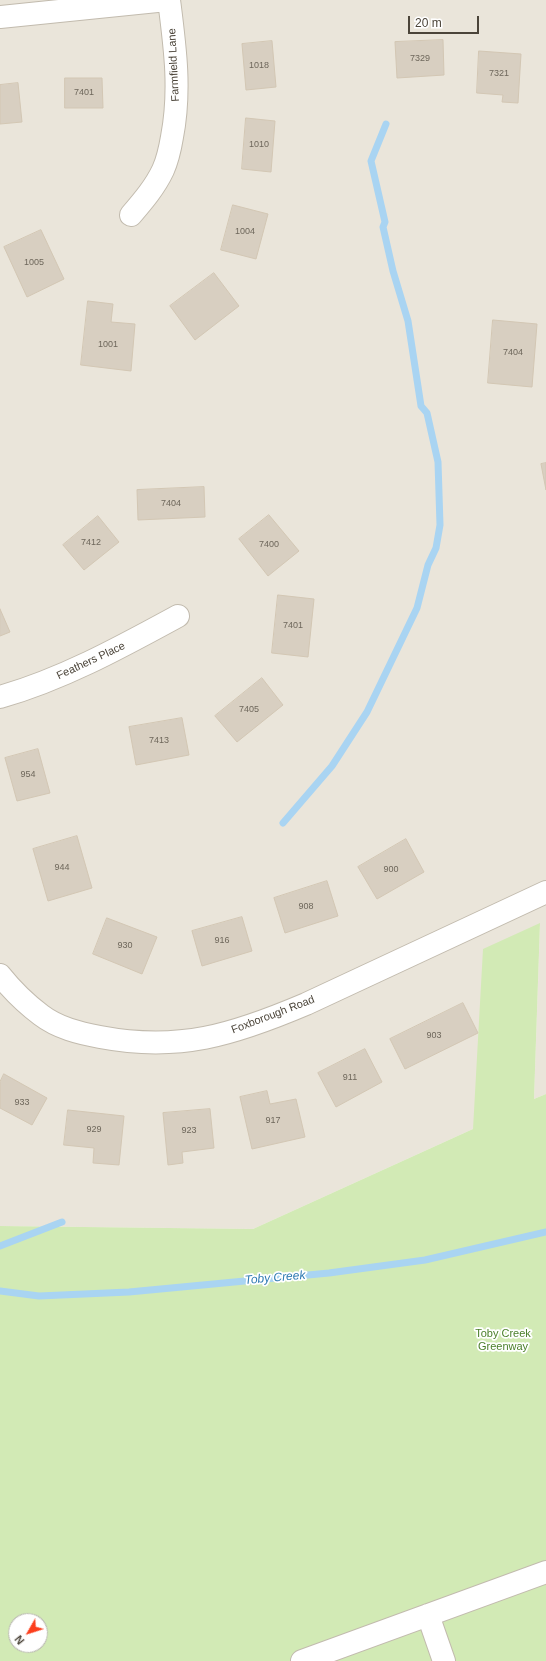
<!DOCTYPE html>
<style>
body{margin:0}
#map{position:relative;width:546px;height:1661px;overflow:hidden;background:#f6f3ec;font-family:Arial,sans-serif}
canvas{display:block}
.north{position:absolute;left:8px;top:1613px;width:40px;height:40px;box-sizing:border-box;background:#fff;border:1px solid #b7b4b0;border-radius:50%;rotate:231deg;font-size:11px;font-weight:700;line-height:16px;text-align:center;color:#4b4439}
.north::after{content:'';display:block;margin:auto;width:14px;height:18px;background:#fc3f1d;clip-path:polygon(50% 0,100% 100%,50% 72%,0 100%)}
.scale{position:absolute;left:408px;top:16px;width:71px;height:18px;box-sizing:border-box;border:2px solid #4b4439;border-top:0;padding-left:5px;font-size:12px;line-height:14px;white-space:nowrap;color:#4b4439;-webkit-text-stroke:3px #fff;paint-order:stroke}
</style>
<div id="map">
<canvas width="546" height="1661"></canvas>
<div class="north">N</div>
<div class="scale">20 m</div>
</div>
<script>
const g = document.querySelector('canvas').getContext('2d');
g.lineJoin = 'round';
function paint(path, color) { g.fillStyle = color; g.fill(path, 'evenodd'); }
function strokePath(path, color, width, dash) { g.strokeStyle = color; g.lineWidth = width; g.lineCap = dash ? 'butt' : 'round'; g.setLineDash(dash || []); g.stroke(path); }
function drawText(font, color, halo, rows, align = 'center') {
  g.font = font + ' Arial,sans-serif'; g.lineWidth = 3.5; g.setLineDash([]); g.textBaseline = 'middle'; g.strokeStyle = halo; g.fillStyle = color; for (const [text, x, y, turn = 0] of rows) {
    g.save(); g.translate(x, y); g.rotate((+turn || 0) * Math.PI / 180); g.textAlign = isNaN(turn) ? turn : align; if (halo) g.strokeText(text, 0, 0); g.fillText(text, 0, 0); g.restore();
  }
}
paint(new Path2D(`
 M0,0H546V1094L534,1099L540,924L473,1129L253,1229L0,1226Z`), '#eae5da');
paint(new Path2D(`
 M540,923L534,1099L546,1094V1661H0V1226L253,1229L473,1129L483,949ZM16,1621H40V1645H16Z`), '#d2eab5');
strokePath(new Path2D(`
 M283,823L332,766L367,712L417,608L428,565L436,548L440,525L438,462L427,413L421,406L408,321L393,271L383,227L385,222L371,161L386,124
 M0,1246L62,1222
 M0,1291L39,1296L129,1292L329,1273L425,1260L546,1232`), '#a9d4f2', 7);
const building = new Path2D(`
 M443,40L444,75L397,78L395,42Z
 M272,41L276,87L246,90L242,44Z
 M479,51L521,54L518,103L502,102L503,95L477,93Z
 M65,78H102L103,108H65Z
 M18,83L22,122L0,124V85Z
 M246,118L275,121L271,172L242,169Z
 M233,205L268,214L256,259L221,250Z
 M41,230L64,279L27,297L4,247Z
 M214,273L239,306L195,340L170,306Z
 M88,301L113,304L111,322L135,324L131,371L81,365Z
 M493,320L537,324L532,387L488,383Z
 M546,463V490L541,464Z
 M204,487L205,517L138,520L137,490Z
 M269,515L299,551L268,576L239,539Z
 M98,516L119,542L84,570L63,545Z
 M278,595L314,599L308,657L272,653Z
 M0,609L10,632L0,636Z
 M262,678L283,705L237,742L215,716Z
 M182,718L189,755L136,765L129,727Z
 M38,749L50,793L17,801L5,758Z
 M77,836L92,888L48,901L33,849Z
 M406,839L424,872L377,899L358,867Z
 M327,881L338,916L285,933L274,898Z
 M242,917L252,951L202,966L192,931Z
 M107,918L157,937L142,974L93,954Z
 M463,1003L478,1033L405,1069L390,1039Z
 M365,1049L382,1082L336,1107L318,1073Z
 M4,1074L47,1098L32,1125L0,1108V1082Z
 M267,1091L270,1104L296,1099L305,1137L252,1149L240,1097Z
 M210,1109L214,1148L182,1152L183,1163L168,1165L163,1113Z
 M68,1110L124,1116L119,1165L93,1163L94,1148L64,1145Z`);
paint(building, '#d8cfc1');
strokePath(building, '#d3c7b4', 1);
const minor = new Path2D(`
 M0,17L167,0
 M131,215C143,201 155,187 163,170C168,159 170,149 172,137C181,90 175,47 169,0
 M0,697C63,679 121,647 178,616
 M0,975C12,990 25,1003 41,1015C58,1028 79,1033 100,1037C179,1052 233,1035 306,1004L546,892
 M428,1615L444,1661
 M302,1661L546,1572`);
strokePath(minor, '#c2bbae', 24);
strokePath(minor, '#fff', 22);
drawText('9px', '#6e675b', null, [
 ["7329",420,59],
 ["1018",259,66],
 ["7321",499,74],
 ["7401",84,93],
 ["1010",259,145],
 ["1004",245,232],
 ["1005",34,263],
 ["1001",108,345],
 ["7404",513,353],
 ["7404",171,504],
 ["7412",91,543],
 ["7400",269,545],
 ["7401",293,626],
 ["7405",249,710],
 ["7413",159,741],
 ["954",28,775],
 ["944",62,868],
 ["900",391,870],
 ["908",306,907],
 ["916",222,941],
 ["930",125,946],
 ["903",434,1036],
 ["911",350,1078],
 ["933",22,1103],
 ["917",273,1121],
 ["929",94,1130],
 ["923",189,1131]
]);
drawText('11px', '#4b4439', '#fff', [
 ["Farmfield Lane",174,65,-93],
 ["Feathers Place",91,661,-25],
 ["Foxborough Road",273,1015,-21]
]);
drawText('11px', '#4a7f2a', '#fff', [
 ["Toby Creek",503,1334],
 ["Greenway",503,1347]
]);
drawText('italic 12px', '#2e7ab2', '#fff', [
 ["Toby Creek",275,1278,-5]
]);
</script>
